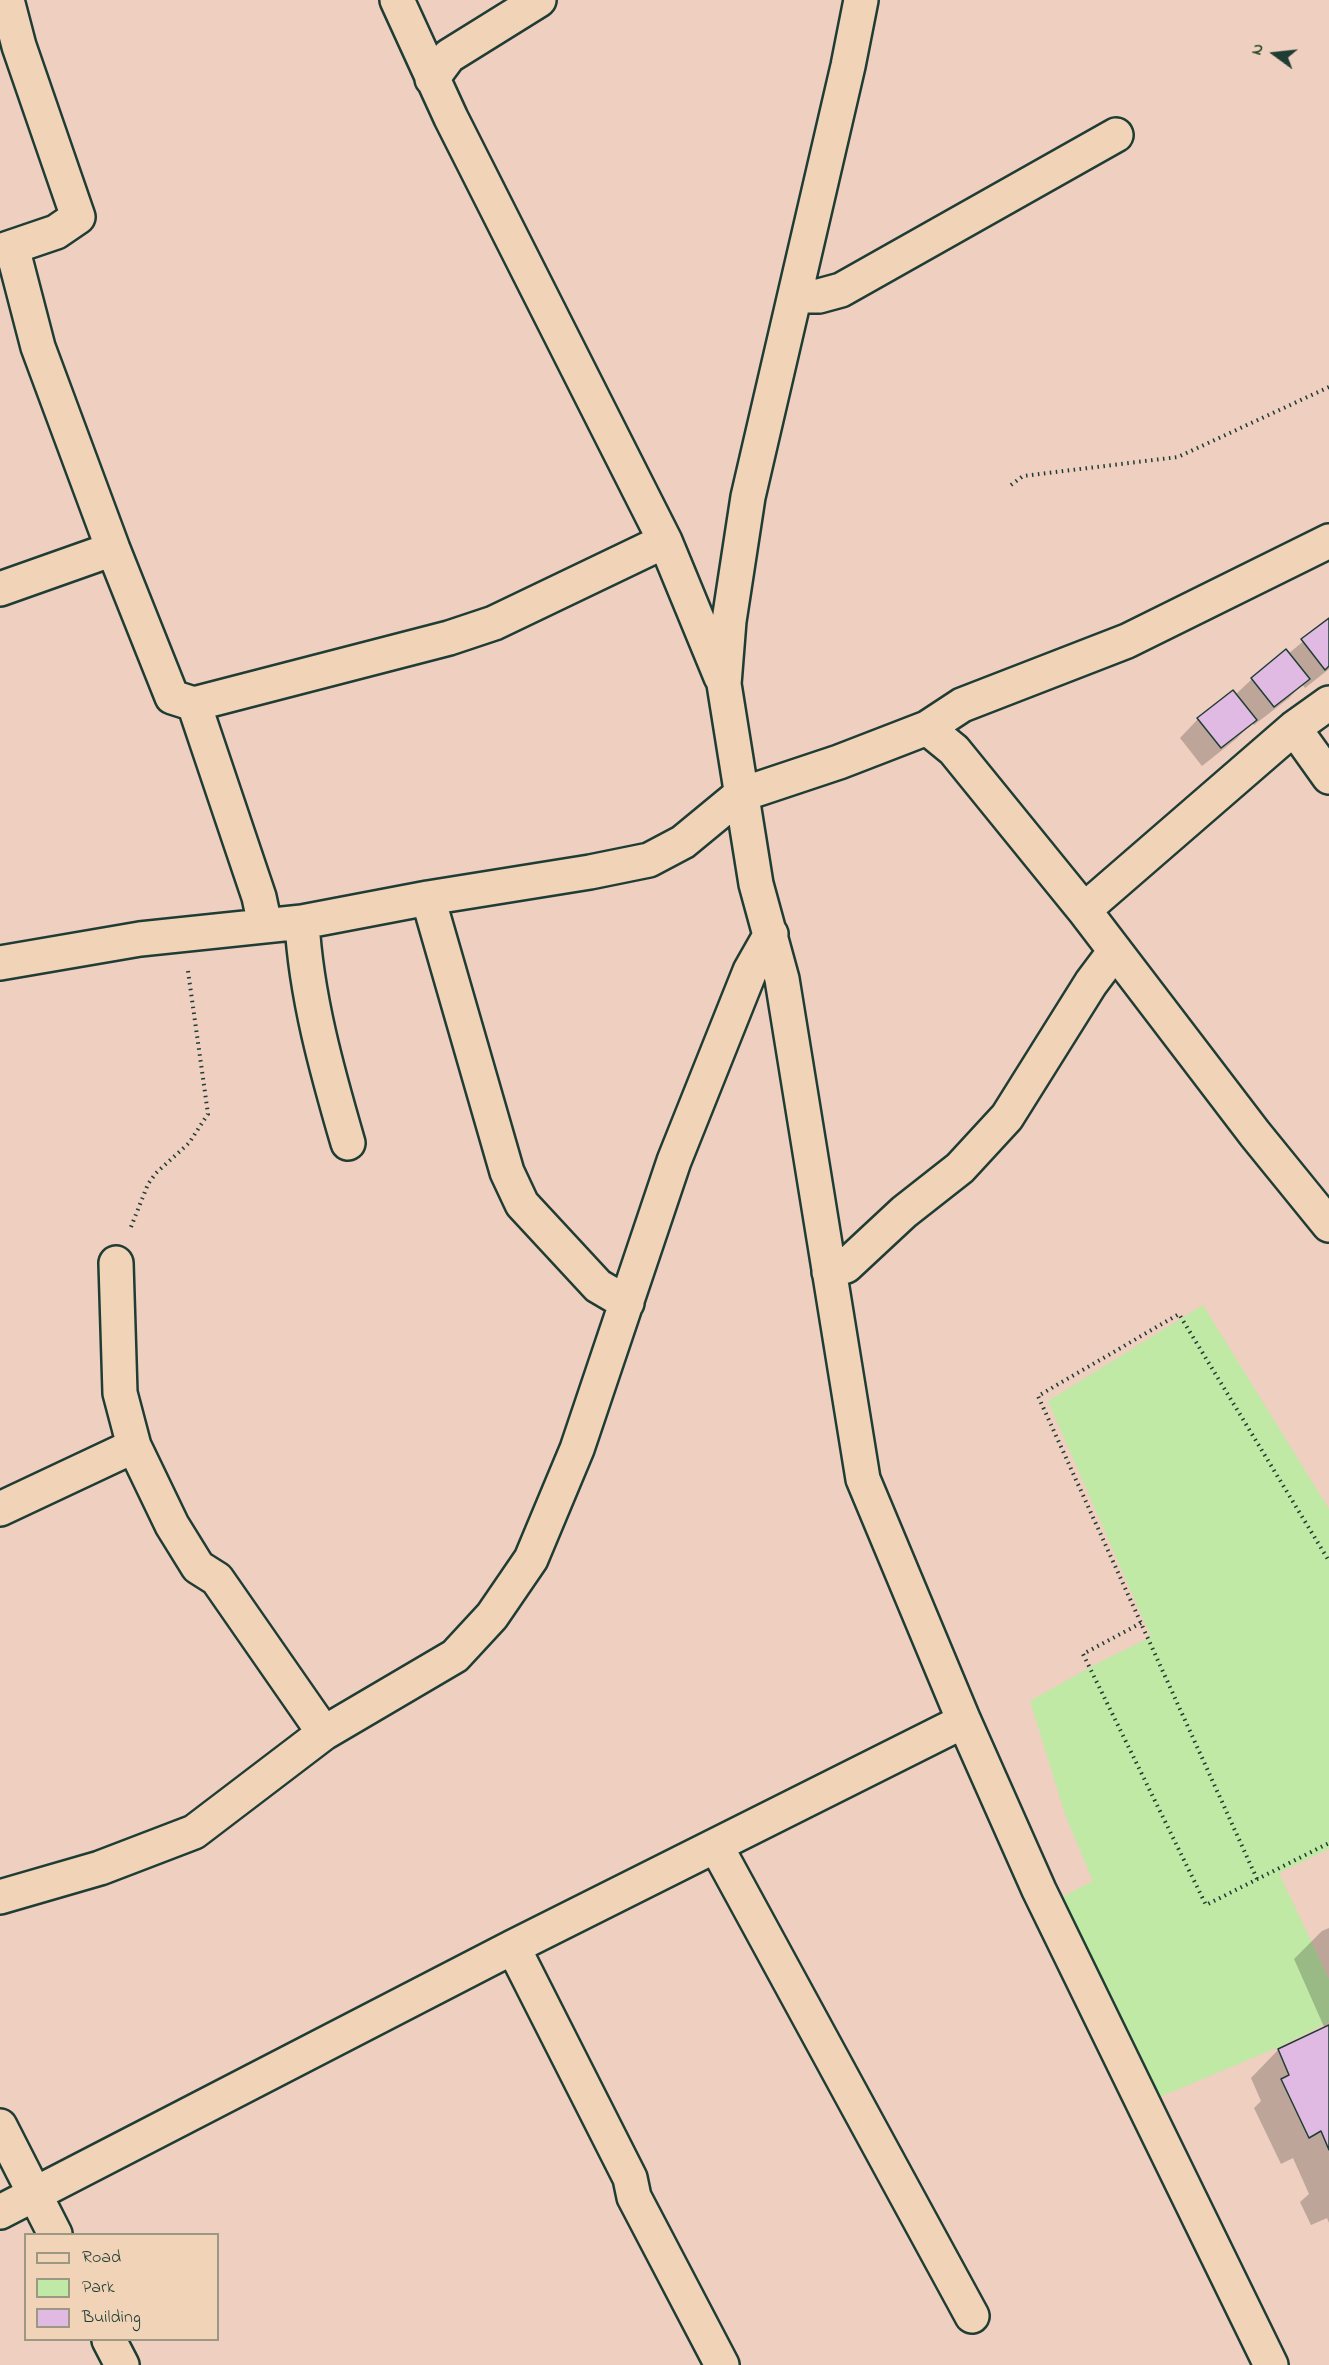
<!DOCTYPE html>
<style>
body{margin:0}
#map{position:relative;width:1329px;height:2365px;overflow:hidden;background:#eecfc0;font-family:"Indie Flower",sans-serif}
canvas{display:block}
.legend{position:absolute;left:24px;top:2233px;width:195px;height:108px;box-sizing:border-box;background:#f1d4b8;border:2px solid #9d9883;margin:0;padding:8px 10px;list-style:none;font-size:18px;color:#1f3d34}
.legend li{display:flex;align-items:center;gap:12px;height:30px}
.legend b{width:30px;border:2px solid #9d9883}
.north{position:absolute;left:1245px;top:24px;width:60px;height:60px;-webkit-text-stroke:4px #f1d4b8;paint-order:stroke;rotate:285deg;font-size:16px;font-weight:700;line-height:24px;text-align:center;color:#1f3d34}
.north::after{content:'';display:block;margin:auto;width:21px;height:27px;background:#1f3d34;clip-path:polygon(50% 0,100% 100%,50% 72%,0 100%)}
</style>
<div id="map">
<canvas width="1329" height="2365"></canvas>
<ul class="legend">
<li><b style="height:8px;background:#f1d4b8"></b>Road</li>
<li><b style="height:16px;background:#c0e9a5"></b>Park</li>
<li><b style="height:16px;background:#e0bae2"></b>Building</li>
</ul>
<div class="north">N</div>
</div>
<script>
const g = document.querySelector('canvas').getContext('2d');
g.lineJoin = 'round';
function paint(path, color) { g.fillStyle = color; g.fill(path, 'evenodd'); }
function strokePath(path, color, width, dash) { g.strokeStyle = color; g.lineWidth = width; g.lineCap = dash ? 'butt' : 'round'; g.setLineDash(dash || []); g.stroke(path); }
paint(new Path2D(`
 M1203,1305L1329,1509V1849L1279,1873L1329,1979V2022L1279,2047L1155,2099L1060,1898L1093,1881L1066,1817L1030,1701L1096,1664L1151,1637L1048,1401Z`), '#c0e9a5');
paint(new Path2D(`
 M1329,620V669L1305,688L1302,684L1289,698L1254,725L1252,723L1236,739L1202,766L1180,738L1198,719L1235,695L1252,679L1288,654Z
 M1329,1928V2223L1327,2218L1311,2225L1300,2202L1309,2194L1293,2158L1281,2164L1254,2108L1261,2101L1251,2078L1278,2050L1325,2029L1294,1959L1322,1931Z`), '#0003');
const building = new Path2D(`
 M1329,618V666L1325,670L1301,639Z
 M1286,649L1310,679L1274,707L1251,678Z
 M1233,690L1257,720L1221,748L1197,718Z
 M1329,2025V2150L1321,2131L1309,2138L1281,2079L1289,2075L1278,2049Z`);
paint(building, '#e0bae2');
strokePath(building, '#1f3d34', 1.5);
const minor = new Path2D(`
 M397,0L451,118L665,541L721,677
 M861,0L848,66L748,497L729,621L724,684L756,884L782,979L863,1479L964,1721L1039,1890L1271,2365
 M432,79L449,56L539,0
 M12,247L38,347L113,549L172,697L194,704L449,638L494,623L665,541
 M0,251L56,232L78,217L19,46L7,0
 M795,296H819L841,290L1116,135
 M0,589L113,549
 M194,704L259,897L265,925
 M927,728L954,750L1084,910L1255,1134L1329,1225
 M1294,728L1329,777
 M428,898L507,1172L522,1204L598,1286L627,1303
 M1084,910L1294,728L1329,703
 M302,922C306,996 327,1071 348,1143
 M0,963L140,939L302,922L428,898L590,872L649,860L683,842L740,795L839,762L927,728L962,705L1127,641L1329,541
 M116,1263L120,1393L134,1446L172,1525L198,1567L217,1579L324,1733
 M829,1272L846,1266L904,1212L960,1168L1007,1117L1091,983L1115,951
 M0,1509L134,1446
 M716,1846L972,2316
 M0,1897L100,1868L194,1832L324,1733L455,1656L492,1616L531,1559L577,1449L674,1161L750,971L771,934
 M513,1947L630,2178L634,2197L722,2365
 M0,2126L55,2234
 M0,2212L513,1947L964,1721
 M109,2340L122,2365`);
strokePath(minor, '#1f3d34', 38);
strokePath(new Path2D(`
 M1011,485L1023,476L1178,457L1329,387
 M131,1227L148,1184L156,1173L189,1143L208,1114L188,971
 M1141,1623L1083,1654L1206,1905L1329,1843
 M1257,1879L1038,1396L1179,1314L1329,1561`), '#1f3d34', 4, [1.5, 4.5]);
strokePath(minor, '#f1d4b8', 33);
</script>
